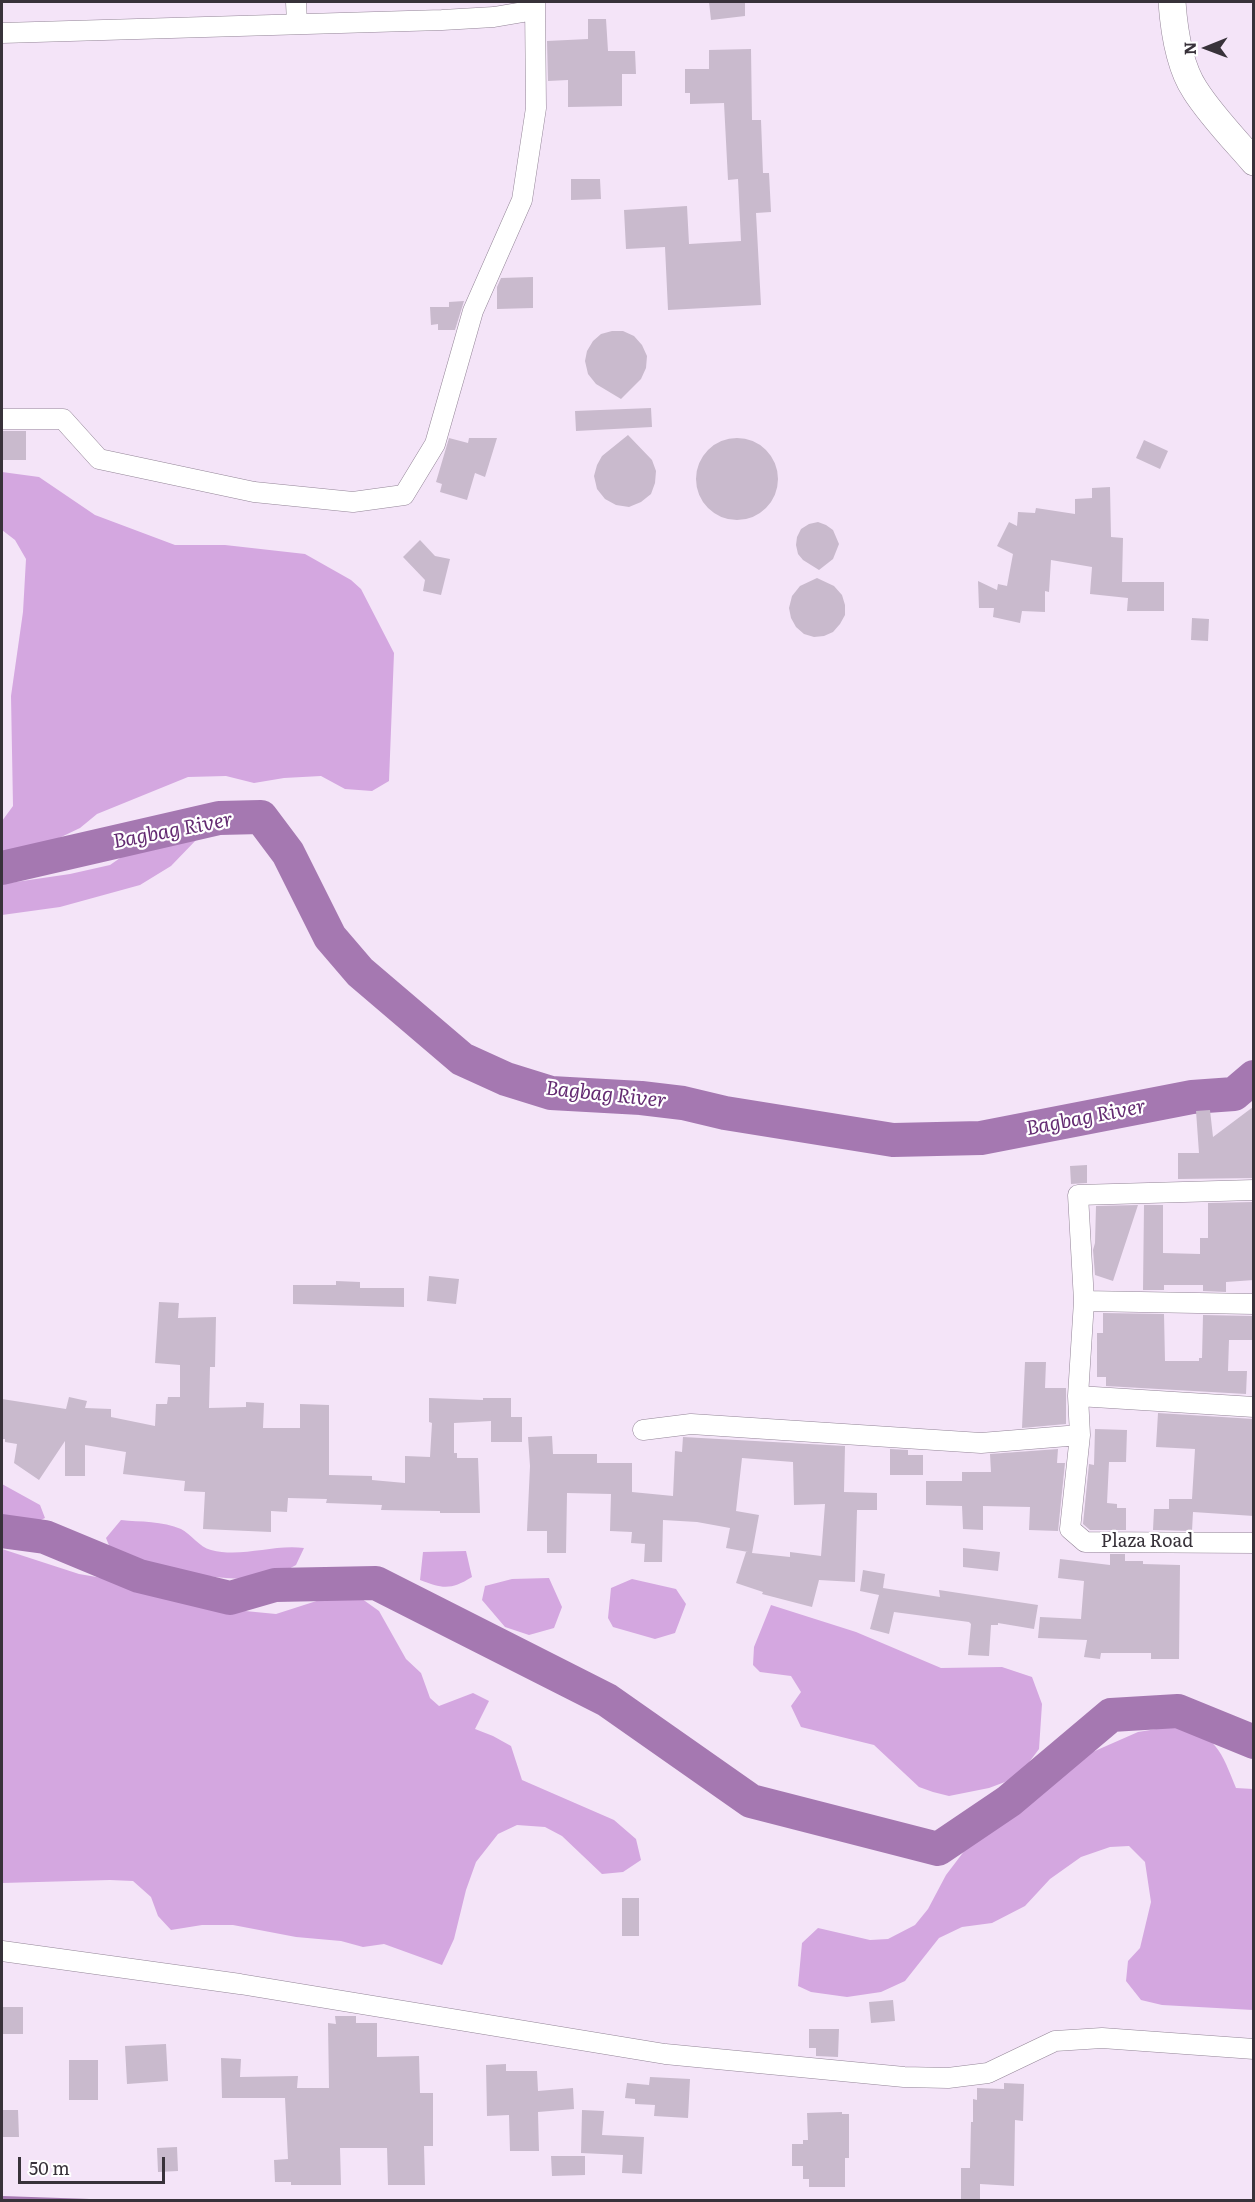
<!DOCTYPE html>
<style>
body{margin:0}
#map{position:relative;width:1255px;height:2202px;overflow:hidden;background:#f4e4f8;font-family:Literata,serif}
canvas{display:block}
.frame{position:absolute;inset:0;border:3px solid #38323a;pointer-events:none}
.north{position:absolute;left:1177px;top:18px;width:60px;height:60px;-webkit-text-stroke:4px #fff;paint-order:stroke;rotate:269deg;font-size:16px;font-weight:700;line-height:24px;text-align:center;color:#38323a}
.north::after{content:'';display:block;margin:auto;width:21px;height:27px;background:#38323a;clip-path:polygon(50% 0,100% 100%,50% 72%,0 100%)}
.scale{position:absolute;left:18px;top:2157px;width:147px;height:27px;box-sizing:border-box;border:3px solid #38323a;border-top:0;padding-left:8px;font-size:18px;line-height:21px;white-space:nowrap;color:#38323a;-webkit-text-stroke:4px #fff;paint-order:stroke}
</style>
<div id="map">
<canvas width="1255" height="2202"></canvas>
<div class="frame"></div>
<div class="north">N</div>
<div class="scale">50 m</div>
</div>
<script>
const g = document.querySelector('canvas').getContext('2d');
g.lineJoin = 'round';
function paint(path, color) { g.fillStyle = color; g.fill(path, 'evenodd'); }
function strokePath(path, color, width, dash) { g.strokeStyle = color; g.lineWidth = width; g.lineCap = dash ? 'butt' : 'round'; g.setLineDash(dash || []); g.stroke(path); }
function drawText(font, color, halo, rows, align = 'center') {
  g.font = font + ' Literata,serif'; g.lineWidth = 4.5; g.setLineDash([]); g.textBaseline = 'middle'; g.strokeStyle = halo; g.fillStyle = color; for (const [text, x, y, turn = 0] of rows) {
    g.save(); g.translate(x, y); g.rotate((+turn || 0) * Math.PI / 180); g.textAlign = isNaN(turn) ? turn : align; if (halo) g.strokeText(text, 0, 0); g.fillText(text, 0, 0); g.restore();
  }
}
paint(new Path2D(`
 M2,472L39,477L95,515L175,545H225L305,554L351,580L361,589L394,653L389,781L372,791L345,789L321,776L284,778L254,783L226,776L188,777L97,814L80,828L59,838L28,851L2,857V821L13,806L11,696L23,612L26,559L15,540L2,530Z
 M175,824L198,838L171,866L140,885L60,907L2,915V884L70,874L110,865L146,840Z
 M2,1484L40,1505L45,1518L30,1525L2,1521Z
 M121,1520C140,1522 163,1521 181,1529C191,1534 199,1547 211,1550C242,1558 273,1544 304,1548L296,1565C290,1568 283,1573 276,1575C228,1587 159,1567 112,1553L106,1538Z
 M2,1549L79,1574L126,1582L164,1596L204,1607L276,1614L329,1597L358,1596L379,1611L406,1659L421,1673L430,1698L439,1706L473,1693L489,1701L475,1729L493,1736L511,1746L522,1780L614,1820L636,1839L641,1860L623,1872L602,1874L562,1836L545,1827L517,1825L498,1834L476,1862L466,1890L454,1939L442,1965L384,1944L363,1947L341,1941L296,1937L233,1925H202L171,1930L158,1916L151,1897L133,1881L110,1880L2,1883Z
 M466,1551L472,1577C451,1590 443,1589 420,1580L423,1552Z
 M549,1578L562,1607L554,1628L529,1635L505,1627L482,1600L485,1586L512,1579Z
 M632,1579L676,1589L686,1604L675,1633L655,1639L613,1627L608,1618L611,1588Z
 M771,1605L856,1632L941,1668L1002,1667L1032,1677L1042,1704L1039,1749L1024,1769L1005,1782L989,1788L949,1796L933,1792L919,1787L874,1745L801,1727L791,1706L801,1692L791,1676L760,1672L753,1665L754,1647Z
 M1175,1726C1216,1733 1222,1753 1236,1788L1253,1789V2010L1162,2005L1141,2000L1126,1981L1128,1961L1140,1948L1151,1902L1145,1862L1129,1846L1110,1847L1081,1857L1050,1879L1025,1906L992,1923L962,1927L939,1938L905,1981L881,1992L847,1997L811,1992L798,1986L802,1943L818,1928L870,1940L888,1939L915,1925L928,1909L946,1875L965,1850L997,1828L1064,1770L1088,1754L1138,1732Z`), '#d4a7e0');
paint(new Path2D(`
 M2,2196L119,2200H2Z`), '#a578b1');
strokePath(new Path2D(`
 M2,868L219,818L261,817L288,853L330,937L360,972L462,1059L506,1079L551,1093L641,1098L683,1103L725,1113L893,1140L981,1138L1192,1097L1234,1094L1254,1077
 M2,1531L45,1537L139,1576L230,1598L275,1585L376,1583L607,1700L751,1801L938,1849L1009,1801L1111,1715L1178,1711L1254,1742`), '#a578b1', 34);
paint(new Path2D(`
 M709,2H745V16L711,20Z
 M588,19H606L608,51H635L636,74H622V106L568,107V80L548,81L547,41L588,39Z
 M751,49L752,120H761L763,173H769L771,212L756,213L761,305L668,310L665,247L626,249L624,210L687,206L689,244L741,241L738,179L728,180L724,103L690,104V93H685V69H709V50Z
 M571,179H600L601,199L571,200Z
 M533,277V308L497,309V287L501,278Z
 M464,301L455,330H438V324L431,325L430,307H449V302Z
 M612,331H623L634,336L642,345L647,356L646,368L641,379L621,399L596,384L588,374L585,361L587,351L593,341L601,334Z
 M651,408L652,427L576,431L575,411Z
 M2,431H26V460H2Z
 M628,435L652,460L656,471L655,483L651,494L641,502L629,507L616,505L605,499L597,489L594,476L597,465L602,456Z
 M696 479a41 41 0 1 1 82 0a41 41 0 1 1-82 0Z
 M449,438L468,443L469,438H497L485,477L475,473L467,500L440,492L442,484L436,482Z
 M1144,440L1168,451L1160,469L1136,458Z
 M1110,487L1111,537L1123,538L1122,582H1164V611H1127L1128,598L1090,594L1092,567L1051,560L1049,592L1045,591V612L1022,611L1020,623L993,617L994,608H979L978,581L997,590L998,584L1007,586L1013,554L997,546L1009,522L1017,526L1018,512L1035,513L1036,508L1075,514V499L1092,498V488Z
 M818,522L826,525L833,530L839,544L833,559L819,570L803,560L798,554L796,545L797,537L801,529L809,524Z
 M420,540L435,556L450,559L441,595L423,591L425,580L403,557Z
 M817,578L834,586L842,595L845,605V615L840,624L833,632L824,636L814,637L804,634L796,627L791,618L789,608L792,596L800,586Z
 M1192,618L1209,619L1208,641L1191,640Z
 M1253,1107L1254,1178L1178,1179V1153H1199L1196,1111L1210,1110L1213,1137Z
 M1087,1165V1183L1071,1184L1070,1166Z
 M1254,1202V1280L1226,1282V1292L1203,1291V1285H1164V1290H1143L1144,1205H1163V1253L1200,1254V1238H1208V1203Z
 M1138,1205L1113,1281L1095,1275L1093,1250L1095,1243L1096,1206Z
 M429,1276L459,1279L456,1304L427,1301Z
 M336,1281L360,1282V1288H404V1307L293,1304V1285H336Z
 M159,1302L179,1303L178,1318L216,1317L215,1367H210L209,1408L246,1407V1402L264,1403L263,1428H300V1404L329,1405V1475L372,1476V1480L405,1483V1456L430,1457L432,1423L429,1422V1398L483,1400V1398H511V1417H522V1442H491V1421L454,1423V1453H457V1458H478L480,1513H440V1511L381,1510L382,1505L326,1503L327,1499L288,1498L287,1512L271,1511V1532L203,1529L205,1492L184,1491L185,1481L123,1474L126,1452L85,1445V1476H65V1441L39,1480L14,1463L17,1444L5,1442V1439H2V1399L66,1409L69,1397L87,1401L85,1408L111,1409V1417L155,1426L156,1404H167L168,1397H180V1365L155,1363Z
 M1103,1313L1164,1314L1165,1361H1199V1358H1202L1203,1315L1254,1316V1340H1229L1228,1371H1247L1246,1394L1106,1386V1377H1097V1333H1103Z
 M1025,1362H1046L1045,1388H1066V1424L1022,1428Z
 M1158,1413L1254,1419V1516L1193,1512L1192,1531L1153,1530L1154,1509H1169V1499H1192L1195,1449L1156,1447Z
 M1095,1429L1127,1430L1126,1462H1109L1107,1503L1117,1504V1508H1126V1530H1090L1083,1524L1089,1464L1094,1465Z
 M552,1436L553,1454H597V1463H632V1492L673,1496L675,1451L682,1452L683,1437L845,1446L844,1492L877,1493V1510H857L855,1582L819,1580L812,1607L762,1594L763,1592L736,1583L746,1552H748L726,1548L730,1528L697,1522L663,1520L662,1562H644L645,1544L631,1543L632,1532L610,1531L611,1494L567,1493L566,1553H547V1531H527L530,1466L528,1437ZM742,1458L793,1462L794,1505L825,1504L821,1556L790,1552V1557L752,1553L759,1515L736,1511Z
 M890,1449L908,1450V1455H923V1475H890Z
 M1058,1449L1057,1463H1065L1058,1531L1029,1530L1030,1507L983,1506V1530L963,1529L962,1506L926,1505V1481H962V1472H991L990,1454Z
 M963,1548L1000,1552L998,1571L963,1567Z
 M1110,1554H1125V1561H1143V1564L1180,1565L1179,1659H1151V1653H1101L1100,1659L1084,1657L1087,1640L1038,1638L1040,1617L1081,1619L1084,1581L1058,1578L1060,1559L1110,1565Z
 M863,1570L885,1574L883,1588L940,1597L939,1590L1038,1605L1034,1629L998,1623V1625H991L989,1656L968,1655L971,1624L969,1622L894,1612L889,1634L870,1629L879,1595L860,1591Z
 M622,1898H639V1936H622Z
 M893,2000L895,2021L871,2023L869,2002Z
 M2,2007H23V2034H2Z
 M335,2016H356V2023H377V2057L419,2056L420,2093H433V2146H424L425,2185H388L387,2148H340L341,2185H291V2182H275L274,2160L288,2159L285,2098H222L221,2058L241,2059L240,2077L298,2076L297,2088H329L328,2023L336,2024Z
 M809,2029H839L838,2057L816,2056V2048H809Z
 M166,2044L168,2081L127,2084L125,2046Z
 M69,2060H98V2100H69Z
 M506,2064V2071H537L538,2091L573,2088L574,2109L538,2112L539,2151H510L509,2115L487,2116L486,2065Z
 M650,2077L690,2079L688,2118L654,2116L655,2105L635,2104V2099L625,2098L627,2083L649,2085Z
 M1004,2083L1024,2084L1023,2121L1015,2120L1014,2186L980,2184V2200H961V2168H970L971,2122H973V2099L977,2100V2088L1004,2089Z
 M2,2110H18L19,2137H2Z
 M582,2110L604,2111L602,2135L644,2137L642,2174L622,2173L623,2155L581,2153Z
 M842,2112V2114H849V2158H845V2187H809V2179H803V2166H792V2144H803V2140H808L807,2113Z
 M177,2147L178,2171L158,2172L157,2148Z
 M551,2156H585V2175L552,2176Z`), '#c9bacd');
const street = new Path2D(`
 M296,2L297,23
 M2,33L442,20L494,17L535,10
 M2,419H63L99,459L254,492L353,502L404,495L435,444L473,311L522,200L536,108L535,2
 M1254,1190L1078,1195L1084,1301L1078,1396L1080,1435L1070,1529L1085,1542L1254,1543
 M1084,1301L1254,1304
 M1078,1396L1254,1407
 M643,1430L691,1424L981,1443L1080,1435
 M2,1951L240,1984L665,2054L904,2077L948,2078L988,2073L1055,2041L1102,2038L1254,2049`);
const secondary = new Path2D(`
 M1172,2C1174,30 1179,66 1195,90C1210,114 1235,140 1254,162`);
strokePath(street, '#938597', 21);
strokePath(secondary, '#938597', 28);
strokePath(street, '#fff', 20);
strokePath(secondary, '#fff', 27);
drawText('18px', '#38323a', '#fff', [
 ["Plaza Road",1147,1542]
]);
drawText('italic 20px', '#642b72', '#fff', [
 ["Bagbag River",173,831,-11],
 ["Bagbag River",606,1095,6],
 ["Bagbag River",1086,1118,-11]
]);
</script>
